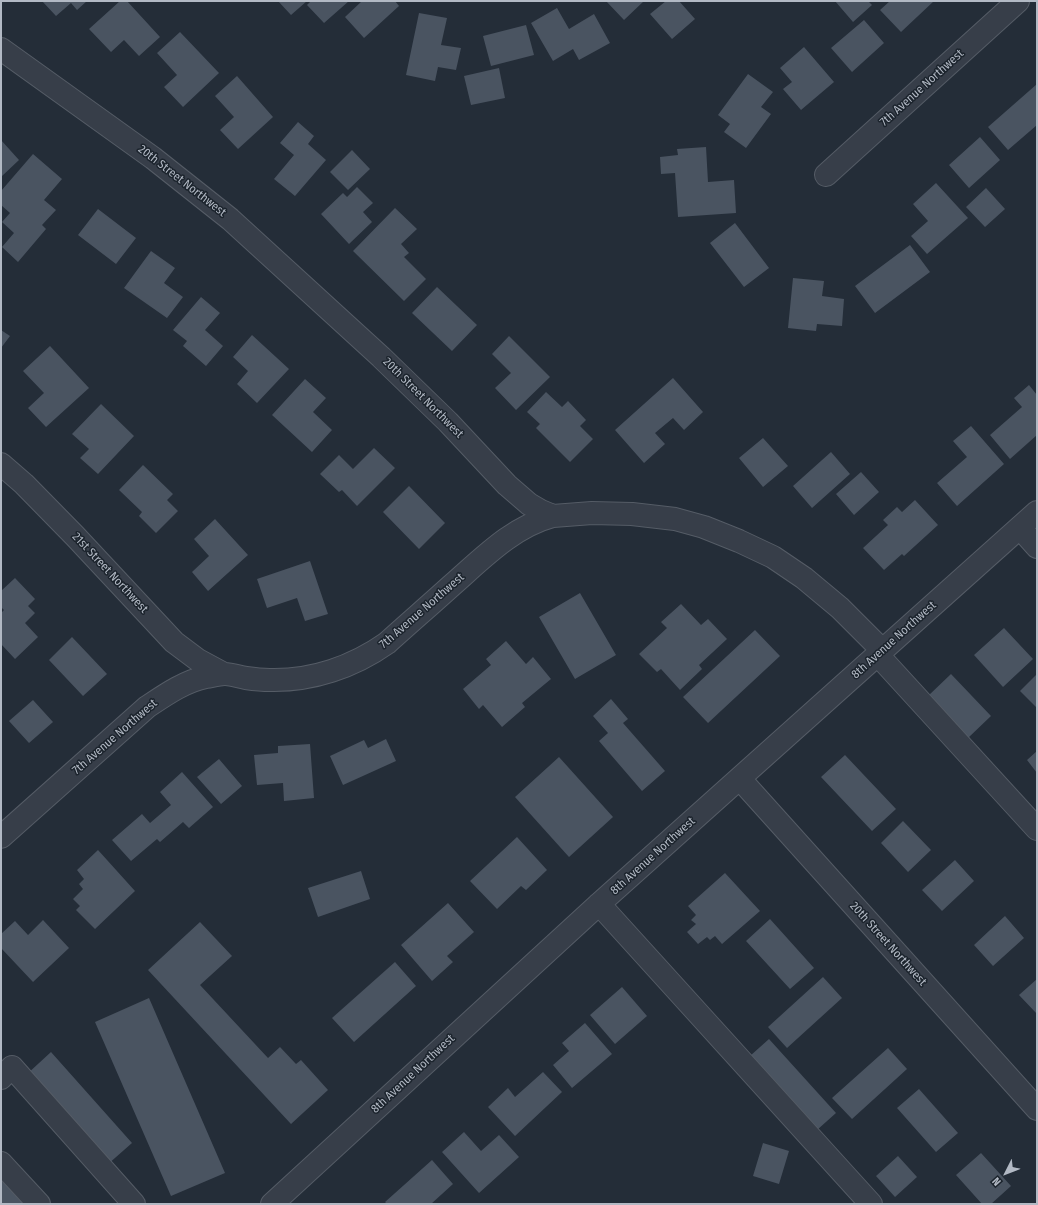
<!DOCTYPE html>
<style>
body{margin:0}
#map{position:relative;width:1038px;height:1205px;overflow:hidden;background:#242d38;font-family:"Fira Sans Condensed",sans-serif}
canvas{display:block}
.frame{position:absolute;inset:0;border:2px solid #b2b9c4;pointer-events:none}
.north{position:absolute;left:986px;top:1153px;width:40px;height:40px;-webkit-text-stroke:3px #1c242d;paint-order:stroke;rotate:228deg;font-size:11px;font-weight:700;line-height:16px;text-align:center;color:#b2b9c4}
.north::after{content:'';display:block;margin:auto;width:14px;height:18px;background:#b2b9c4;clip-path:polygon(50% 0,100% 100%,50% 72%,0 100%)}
</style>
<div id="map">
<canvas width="1038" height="1205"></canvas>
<div class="frame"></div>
<div class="north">N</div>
</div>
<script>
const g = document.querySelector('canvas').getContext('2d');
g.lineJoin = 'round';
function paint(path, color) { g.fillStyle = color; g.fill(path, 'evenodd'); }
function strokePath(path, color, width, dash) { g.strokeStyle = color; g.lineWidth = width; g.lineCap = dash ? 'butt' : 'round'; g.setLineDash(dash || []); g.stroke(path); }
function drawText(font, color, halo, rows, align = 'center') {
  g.font = font + ' "Fira Sans Condensed",sans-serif'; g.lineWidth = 3; g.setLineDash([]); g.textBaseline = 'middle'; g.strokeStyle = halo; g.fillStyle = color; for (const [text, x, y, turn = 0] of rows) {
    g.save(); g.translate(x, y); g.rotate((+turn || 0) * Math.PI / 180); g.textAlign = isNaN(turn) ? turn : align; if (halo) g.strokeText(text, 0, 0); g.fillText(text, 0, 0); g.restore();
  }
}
paint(new Path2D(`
 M42,1H87L77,10L71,3L56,16Z
 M120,1H127L160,37L139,56L124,40L111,52L89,29Z
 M278,1H307L291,15Z
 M311,1H349L324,23L307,5Z
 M362,1H395L399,6L364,38L345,17Z
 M606,1H644L624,20Z
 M666,1H679L695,19L672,39L650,14Z
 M835,1H868L872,5L853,22Z
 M890,1H934L901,32L880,10Z
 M557,8L569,29L594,14L610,43L579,60L573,49L553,61L531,23Z
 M419,13L447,18L441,45L461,48L456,70L438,67L435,81L406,75Z
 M864,20L884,43L852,72L831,48Z
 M526,25L534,55L491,66L483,36Z
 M180,32L219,73L183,107L164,87L177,75L157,53Z
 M804,47L834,82L801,110L783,89L792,82L780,68Z
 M499,68L505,98L471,105L464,76Z
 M748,74L773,92L761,107L771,114L746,148L724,132L730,124L718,115Z
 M237,76L273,117L238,149L220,130L234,117L215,96Z
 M1037,84V125L1008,150L988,127Z
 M298,122L314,136L308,144L326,160L295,196L274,179L294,155L280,143Z
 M980,137L1000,160L969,188L949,165Z
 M1,140L19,160L1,177Z
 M706,147L708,182L734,180L736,213L678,217L675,173L661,174L660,157L678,155L677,149Z
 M352,150L370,169L348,190L330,172Z
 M33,154L62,179L44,200L56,210L42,225L46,229L18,262L2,247L14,233L2,222L10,213L1,205V191Z
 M936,183L968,218L927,254L911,236L928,221L913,204Z
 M357,187L373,203L363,212L372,222L349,244L321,214L343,193L347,197Z
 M986,188L1005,209L985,227L966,207Z
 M395,208L417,229L401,244L409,253L404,257L426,279L404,301L353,251Z
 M98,209L136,238L116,264L78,235Z
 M735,223L769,268L744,287L710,243Z
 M910,245L930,272L875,313L855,286Z
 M151,251L175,268L164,283L183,297L167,318L124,288Z
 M793,278L824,281L822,296L844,299L842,326L817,324L816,331L788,328Z
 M437,287L477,325L452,351L412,313Z
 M201,297L220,313L205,330L223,346L206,366L183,346L187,341L173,330Z
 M1,330L10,336L1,348Z
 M252,335L289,369L257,403L237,384L248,371L233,357Z
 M509,336L550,377L516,410L495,388L511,373L492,354Z
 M50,346L89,388L46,427L28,408L44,393L23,371Z
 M673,378L703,412L684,430L673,418L655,433L665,444L644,463L615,430Z
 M305,379L326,398L313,412L332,430L312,452L272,415Z
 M1029,385L1037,395V435L1010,459L990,435L1022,407L1014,398Z
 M546,392L562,407L568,401L586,420L580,426L593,439L570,462L536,428L540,424L527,412Z
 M101,404L134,436L98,474L80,458L89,449L72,434Z
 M971,426L1004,464L957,506L937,483L967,457L953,441Z
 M763,438L788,466L763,487L739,458Z
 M374,448L395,468L357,506L342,490L339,492L320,474L339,455L353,469Z
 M831,452L850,474L812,508L793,486Z
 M143,465L173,494L167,500L178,511L156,533L139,516L142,512L119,490Z
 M861,472L879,492L854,515L836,494Z
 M409,486L445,523L419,549L383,512Z
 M915,500L938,525L904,556L902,554L884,570L863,548L888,525L883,520L897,507L902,512Z
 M215,519L248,555L208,591L192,572L209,556L194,539Z
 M310,561L328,614L305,621L297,598L267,608L257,579Z
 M15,578L35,599L28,606L35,613L25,623L38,637L15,659L1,644V613L4,610L1,607V591Z
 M580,593L616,655L575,679L539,617Z
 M681,604L701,625L708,619L727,639L699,665L702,669L680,690L661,669L657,672L639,654L667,628L661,622Z
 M1004,628L1033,659L1003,687L974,655Z
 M755,630L780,656L708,723L683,697Z
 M72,637L107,674L83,696L49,660Z
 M506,641L526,664L533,657L551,679L522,703L525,707L502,727L483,705L479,709L463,689L491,665L486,659Z
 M951,674L991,716L968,738L928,696Z
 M1037,674V708L1020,691Z
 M611,699L628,719L623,723L665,771L642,791L599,741L608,733L593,716Z
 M33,700L53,722L29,743L9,721Z
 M386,739L396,761L343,785L330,756L364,740L368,748Z
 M310,744L314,798L284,801L283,783L257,785L254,755L278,753V746Z
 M1037,751V773L1027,760Z
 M845,755L896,809L872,831L821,777Z
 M559,757L613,817L569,857L515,797Z
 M219,759L242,786L221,804L197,777Z
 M182,772L213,807L189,828L183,822L160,842L157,839L131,861L112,840L142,814L150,823L171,805L160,792Z
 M903,821L931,850L908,872L881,843Z
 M517,837L547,870L526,890L521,886L497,909L470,881Z
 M98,850L135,891L95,929L76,910L80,906L73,899L83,889L79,884L84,879L77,870Z
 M955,860L974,881L942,911L922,890Z
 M361,871L370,899L318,917L308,888Z
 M725,873L760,911L722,944L715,936L710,940L707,937L698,944L687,932L696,924L691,920L696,915L688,906Z
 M448,903L474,932L447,956L453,962L432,981L401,945Z
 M1005,916L1024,938L993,966L974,945Z
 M770,919L814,968L790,989L746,941Z
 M43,920L69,948L33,982L1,948V934L15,921L28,935Z
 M200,922L232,956L200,985L268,1058L280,1047L296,1064L301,1060L328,1090L291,1124L148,970Z
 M395,962L416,986L354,1042L332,1018Z
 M823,977L842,998L787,1048L768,1027Z
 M1037,979V1014L1019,995Z
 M622,987L647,1016L615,1044L590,1015Z
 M149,998L225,1173L171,1196L95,1022Z
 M585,1023L612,1054L572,1088L553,1065L569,1051L562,1043Z
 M769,1039L836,1113L817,1130L750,1056Z
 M888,1048L907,1069L852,1119L832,1098Z
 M51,1052L132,1143L107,1165L26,1075Z
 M543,1072L562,1092L515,1136L488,1107L508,1088L515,1097Z
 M919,1089L958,1133L936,1152L897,1108Z
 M464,1132L481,1151L499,1135L519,1157L479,1193L442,1152Z
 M763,1143L789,1151L779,1184L753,1176Z
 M981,1153L1011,1186L991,1204H982L956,1175Z
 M898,1156L917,1177L895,1197L876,1176Z
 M432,1160L453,1184L431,1204H387L385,1202Z
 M1,1177L26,1204H1Z`), '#4a5461');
const minor = new Path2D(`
 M1,49L153,158L230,219L381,357L448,422L507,485L529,504L541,511L553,516L592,513L632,514L675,519L704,527L739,541L773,557L804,578L840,608L882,650
 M826,175L1018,1
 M1,464L24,484L75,536L174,642L198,660L224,674
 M1020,528L1037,547
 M877,654L1037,829
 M740,779L1037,1109
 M1,837L147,707C165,695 185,681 206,677C212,676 219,674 225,674C232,674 239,677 246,678C253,679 262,680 270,680C312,681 353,667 387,643C408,624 430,605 451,586C482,559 512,527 553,516
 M599,904L871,1204
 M1,1078L12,1067L134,1204
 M1,1163L39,1204
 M272,1204L599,904L1037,512`);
strokePath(minor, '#555c66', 24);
strokePath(minor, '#373e49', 22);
drawText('12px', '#b2b9c4', '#1c242d', [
 ["7th Avenue Northwest",922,88,-42],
 ["20th Street Northwest",182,181,38],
 ["20th Street Northwest",423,398,45],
 ["21st Street Northwest",110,573,47],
 ["7th Avenue Northwest",422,611,-41],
 ["8th Avenue Northwest",894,640,-42],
 ["7th Avenue Northwest",115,737,-41],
 ["8th Avenue Northwest",653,856,-42],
 ["20th Street Northwest",888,944,48],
 ["8th Avenue Northwest",413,1074,-43]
]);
</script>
